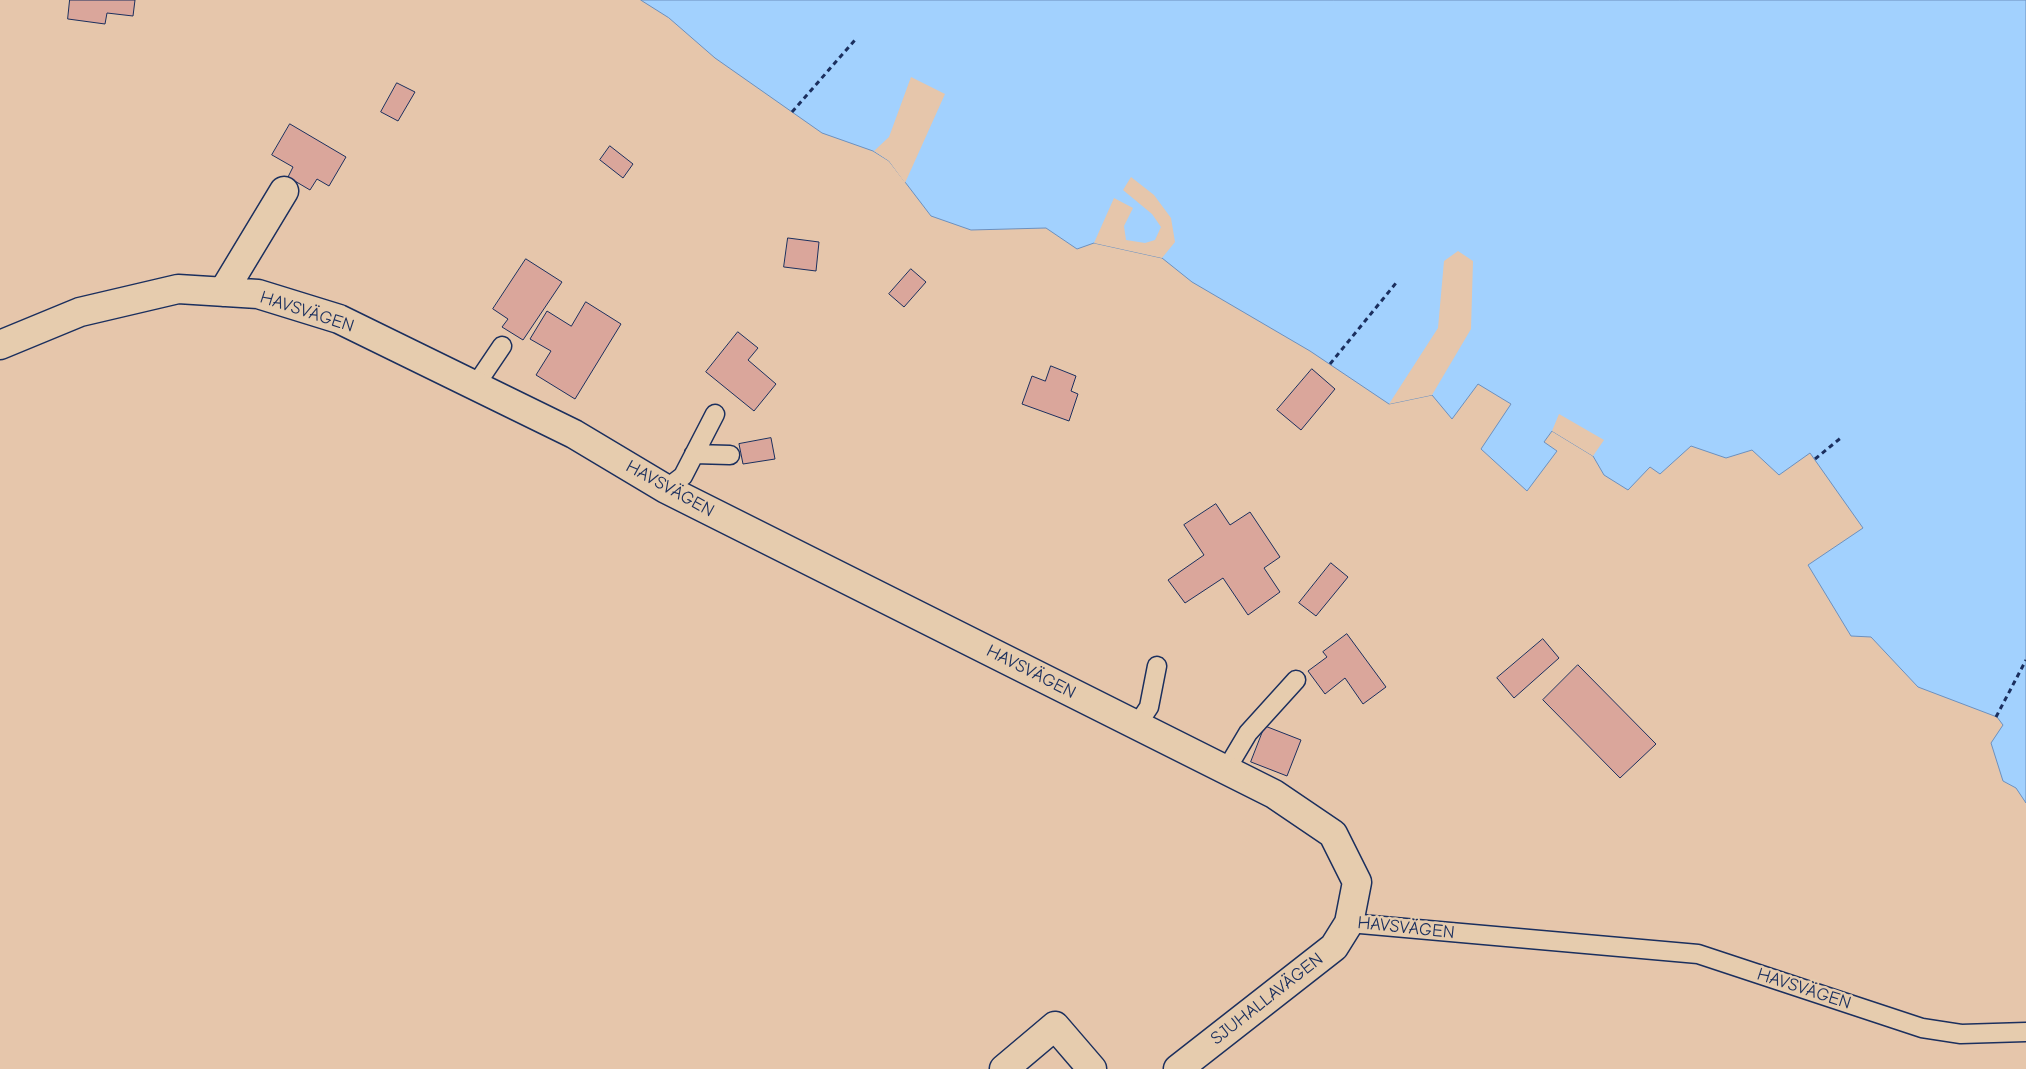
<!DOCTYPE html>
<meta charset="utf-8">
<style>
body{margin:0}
canvas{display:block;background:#e6c6ab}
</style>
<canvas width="2026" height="1069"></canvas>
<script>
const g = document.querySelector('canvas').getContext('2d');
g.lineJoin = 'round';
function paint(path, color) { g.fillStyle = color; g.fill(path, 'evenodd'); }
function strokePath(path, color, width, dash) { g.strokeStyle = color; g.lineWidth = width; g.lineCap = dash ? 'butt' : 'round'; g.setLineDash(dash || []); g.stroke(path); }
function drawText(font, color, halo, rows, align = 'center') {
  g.font = font + ' "Comic Neue",sans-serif'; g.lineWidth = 5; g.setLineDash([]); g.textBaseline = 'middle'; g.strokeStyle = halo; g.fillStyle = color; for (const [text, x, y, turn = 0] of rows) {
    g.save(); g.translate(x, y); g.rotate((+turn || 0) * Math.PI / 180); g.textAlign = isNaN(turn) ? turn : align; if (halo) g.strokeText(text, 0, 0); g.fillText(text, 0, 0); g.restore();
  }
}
const water = new Path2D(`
 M641,0H2026V803L2016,788L2003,781L1991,743L2003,725L1997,717L1918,687L1871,637L1851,636L1808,565L1863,528L1810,453L1779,475L1752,450L1726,458L1691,446L1660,474L1650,467L1628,490L1604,475L1593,456L1552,431L1544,442L1557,451L1527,491L1481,449L1511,404L1478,384L1452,419L1432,395L1389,404L1310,351L1192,282L1162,258L1094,243L1077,249L1046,228L971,230L931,216L889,161L873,151L822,133L715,58L669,18Z`);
paint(water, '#a2d1fe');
strokePath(water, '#6c90be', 1);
paint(new Path2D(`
 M911,77L945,94L905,183L889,161L874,151L889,137Z
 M1131,177L1154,195L1171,218L1175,242L1162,258L1094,243L1114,198L1133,208L1124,226L1126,240L1145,243L1155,240L1161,227L1152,214L1123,190Z
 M1458,251L1473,261L1471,329L1432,395L1389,404L1438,328L1444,261Z
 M1559,414L1604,440L1593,456L1552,431Z`), '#e6c6ab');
const building = new Path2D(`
 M70,0H135L133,16L107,13L105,24L68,19Z
 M397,83L415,92L398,121L381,112Z
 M290,124L346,157L329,186L317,179L310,190L288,177L293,167L272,155Z
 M610,146L633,164L623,178L600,160Z
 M788,238L819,242L816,271L784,267Z
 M526,259L562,282L523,340L502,327L508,319L493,309Z
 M911,269L926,282L904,307L889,294Z
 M586,302L621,324L575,399L536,375L551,351L530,339L547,311L571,326Z
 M738,332L758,348L748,360L776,384L754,411L706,372Z
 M1051,366L1076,376L1071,391L1078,394L1069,421L1022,404L1032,376L1045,381Z
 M1312,369L1335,389L1301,430L1277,410Z
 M771,438L775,459L743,464L739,444Z
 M1216,504L1230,525L1250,512L1280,557L1264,568L1280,592L1248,615L1223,578L1185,603L1168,580L1204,555L1184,525Z
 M1331,563L1348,577L1316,616L1299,603Z
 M1347,634L1386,687L1363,704L1345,678L1325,694L1308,671L1327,657L1323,652Z
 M1543,639L1559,658L1514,698L1497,678Z
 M1578,665L1656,744L1620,778L1543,700Z
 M1265,726L1301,740L1287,776L1251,762Z`);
paint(building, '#daa69b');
strokePath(building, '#1b2f5e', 1);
const lane = new Path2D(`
 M475,386L502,346
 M694,454L730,455
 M666,489L683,476L715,414
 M1137,725L1149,707L1157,666
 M1226,770L1248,733L1296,680
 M1349,923L1698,954L1922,1028L1961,1034L2026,1032`);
const street = new Path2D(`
 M223,292L284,191
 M0,345L80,312L178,289L258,294L339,319L574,434L666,489L1274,794L1333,834L1357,882L1349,923L1334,947L1178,1069
 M1004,1069L1055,1026L1092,1069`);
strokePath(lane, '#1b2f5e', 21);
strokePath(street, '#1b2f5e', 31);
strokePath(new Path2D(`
 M792,112L855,40
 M1330,364L1396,283
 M1815,459L1842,437
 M1996,717L2026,660`), '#1b2f5e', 3, [5, 4]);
strokePath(lane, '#e6ccae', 18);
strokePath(street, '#e6ccae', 28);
drawText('18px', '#1b2f5e', '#e6ccae', [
 ["HAVSVÄGEN",307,312,18],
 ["HAVSVÄGEN",670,489,29],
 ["HAVSVÄGEN",1031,672,27],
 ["HAVSVÄGEN",1406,928,6],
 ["HAVSVÄGEN",1804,989,18],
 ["SJUHALLAVÄGEN",1267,999,-38]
]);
</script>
